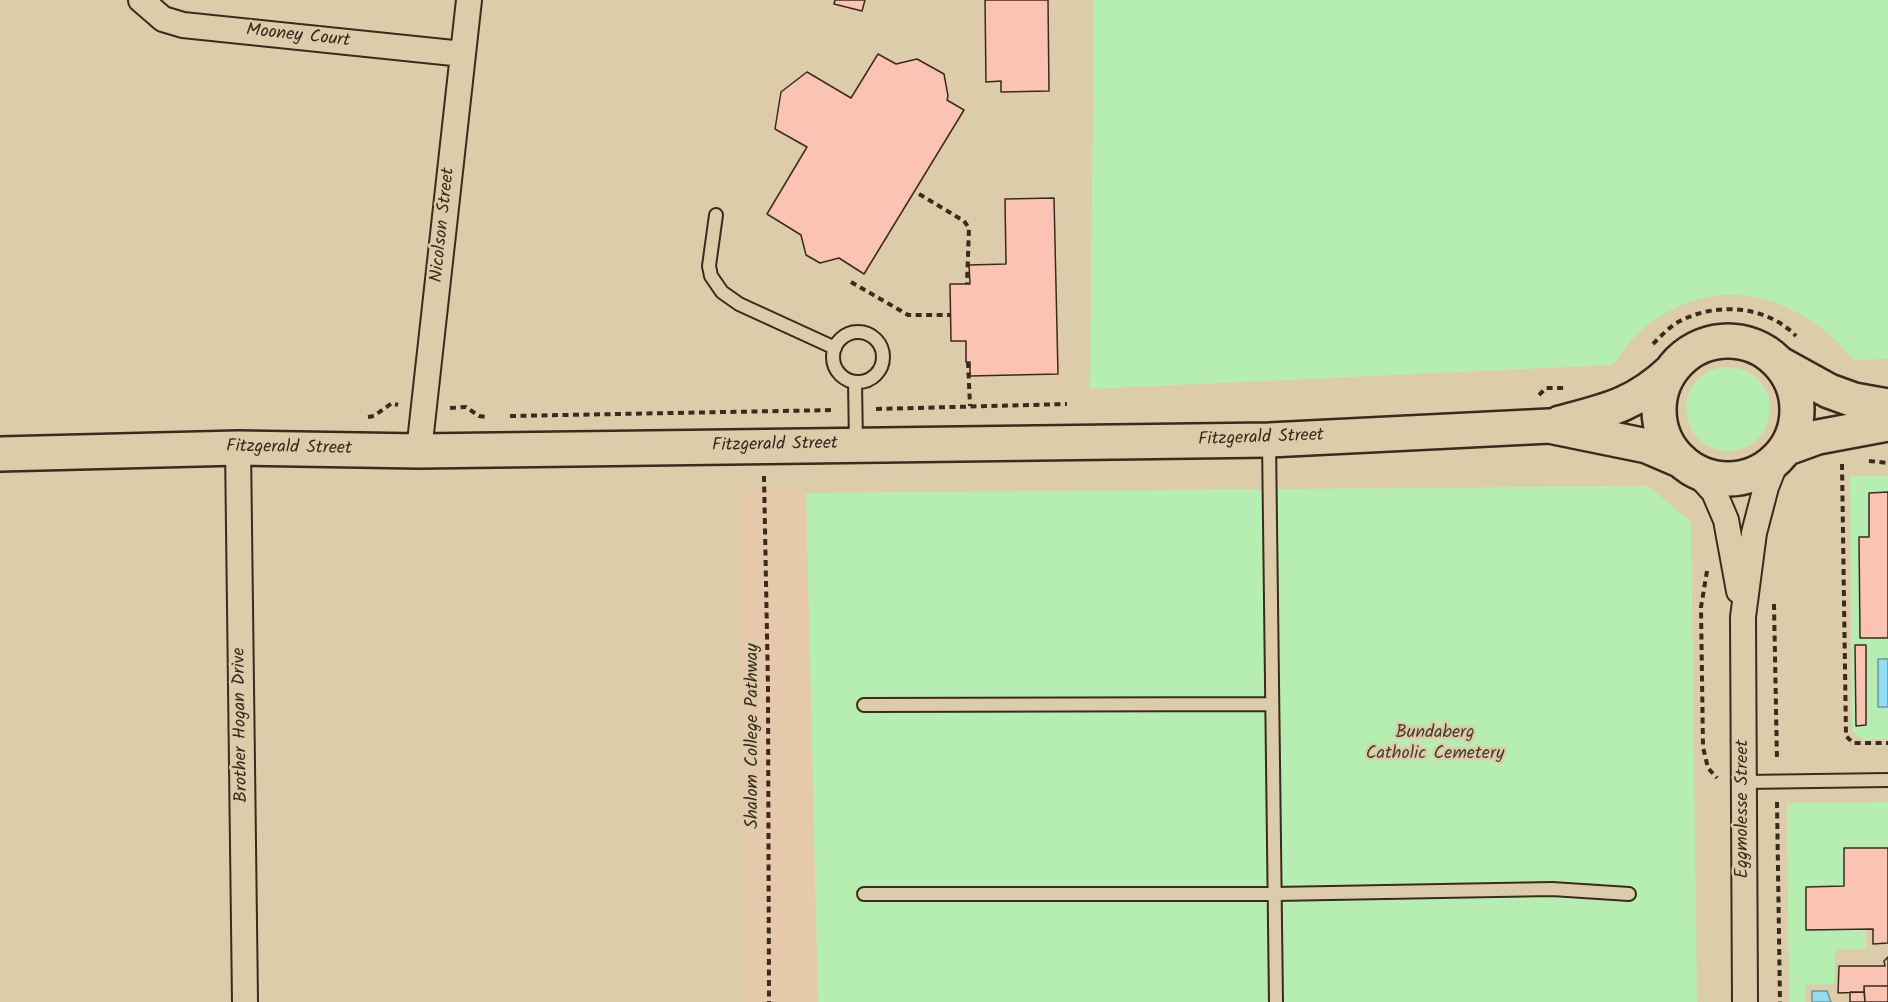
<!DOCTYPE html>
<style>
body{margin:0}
canvas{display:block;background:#ddcca9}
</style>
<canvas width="1888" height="1002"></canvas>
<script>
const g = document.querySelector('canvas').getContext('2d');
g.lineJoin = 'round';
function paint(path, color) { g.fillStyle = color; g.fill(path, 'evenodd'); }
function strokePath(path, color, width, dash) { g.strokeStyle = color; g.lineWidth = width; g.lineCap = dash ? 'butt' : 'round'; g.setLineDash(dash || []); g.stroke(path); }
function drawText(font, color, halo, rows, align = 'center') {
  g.font = font + ' Kalam,sans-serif'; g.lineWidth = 5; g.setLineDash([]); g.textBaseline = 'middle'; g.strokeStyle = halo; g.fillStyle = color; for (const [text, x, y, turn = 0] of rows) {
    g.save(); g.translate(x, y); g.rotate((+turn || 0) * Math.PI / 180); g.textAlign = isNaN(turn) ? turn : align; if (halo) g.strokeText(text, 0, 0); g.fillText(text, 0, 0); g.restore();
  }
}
paint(new Path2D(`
 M741,493H806L818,1002H744Z`), '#e6c9ab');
paint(new Path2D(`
 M1094,0H1888V359L1855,360C1843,349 1832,335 1818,325C1760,285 1698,283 1642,330C1631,339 1622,353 1612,365L1090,389Z
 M1686 409a42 42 0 1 1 84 0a42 42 0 1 1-84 0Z
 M1850,476H1888V739L1863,740L1852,731Z
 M1648,486L1691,522L1697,1002H818L806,493Z
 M1888,802V855V848H1844V886L1806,887V930H1866V949H1835V984L1805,985V1002H1789L1787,803Z`), '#b6eeb1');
const water = new Path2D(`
 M1878,659H1888V707H1878Z
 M1812,991H1827L1831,1002H1812Z`);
paint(water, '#91ddf1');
strokePath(water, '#6f959d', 1.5);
const building = new Path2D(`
 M835,0H865L862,11L834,4Z
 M985,0H1048L1049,91L1001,92V81L986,82Z
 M878,54L896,64L917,59L944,74L948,96L947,100L964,110L864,274L839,258L820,263L806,255L801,235L767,214L807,147L775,129L781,92L807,72L851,98Z
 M1054,198L1058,374L970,376V362H966V341H951L950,284H970L969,265L1006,264L1005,199Z
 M1888,492V638H1860L1859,537H1869V493Z
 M1855,645H1866V725L1856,726Z
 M1844,848H1888V943L1873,944V929L1806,930V887L1844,886Z
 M1888,957V986H1864V992L1838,993L1839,966H1885L1884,961Z
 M1864,986H1888V1002H1865Z
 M1850,992H1864L1865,1002H1850Z`);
paint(building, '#fbc3b1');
strokePath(building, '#3b2a1e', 1.5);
const lane = new Path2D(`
 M716,215L709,266L711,276L722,292L739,304L835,348
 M833 357a25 25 0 1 1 50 0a25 25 0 1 1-50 0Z
 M855,382L856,444
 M1269,441L1276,1002
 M864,705L1272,704
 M1744,782L1888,780
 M864,894H1275L1552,889L1629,894`);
const street = new Path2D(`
 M141,0L163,19L183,25L463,54
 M238,448L245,1002
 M419,451L469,0
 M1695,471L1714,492L1726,520L1739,591
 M1745,1002L1743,617L1754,533L1766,487L1777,459`);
const secondary = new Path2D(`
 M1659 410a69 69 0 1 1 138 0a69 69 0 1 1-138 0Z
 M1780,364L1829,391L1854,400L1888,406
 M1560,423C1606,411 1635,405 1671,371
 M1785,449L1818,437L1888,424
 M0,454L238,448L419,451L1269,440L1549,426L1647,446L1682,461`);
strokePath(lane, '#3b2a1e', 16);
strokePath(street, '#3b2a1e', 28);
strokePath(secondary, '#3b2a1e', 38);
strokePath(new Path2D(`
 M919,194L964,221L969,228L967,284
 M851,282L908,315H950
 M1653,344C1662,335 1671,325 1682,320C1719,302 1767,306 1796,336
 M968,362L970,406
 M1539,395L1546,388H1565
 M450,408L466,407L479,416L487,417
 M876,409L1067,404
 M510,416L835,410
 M368,417L374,416L392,403L398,405
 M1869,461L1888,463
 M1842,464L1846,736L1853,743H1888
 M764,476L768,687L769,1002
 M1707,571L1701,607L1703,747L1708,768L1717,778
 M1774,604L1777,761
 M1777,802L1780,1002`), '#3b2a1e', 4, [6, 4.5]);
strokePath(lane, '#ddcca9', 12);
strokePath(street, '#ddcca9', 24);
strokePath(secondary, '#ddcca9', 33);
drawText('18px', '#3b2a1e', '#ddcca9', [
 ["Mooney Court",298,37,6],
 ["Nicolson Street",444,225,-84],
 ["Fitzgerald Street",1261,439,-2],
 ["Fitzgerald Street",775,446,-1],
 ["Fitzgerald Street",289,449,1],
 ["Brother Hogan Drive",242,725,-91],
 ["Shalom College Pathway",754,736,-90],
 ["Eggmolesse Street",1744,809,-90]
]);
drawText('18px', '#473e2d', '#ddcca9', [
 ["Bundaberg",1435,734],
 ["Catholic Cemetery",1435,755]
]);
</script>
